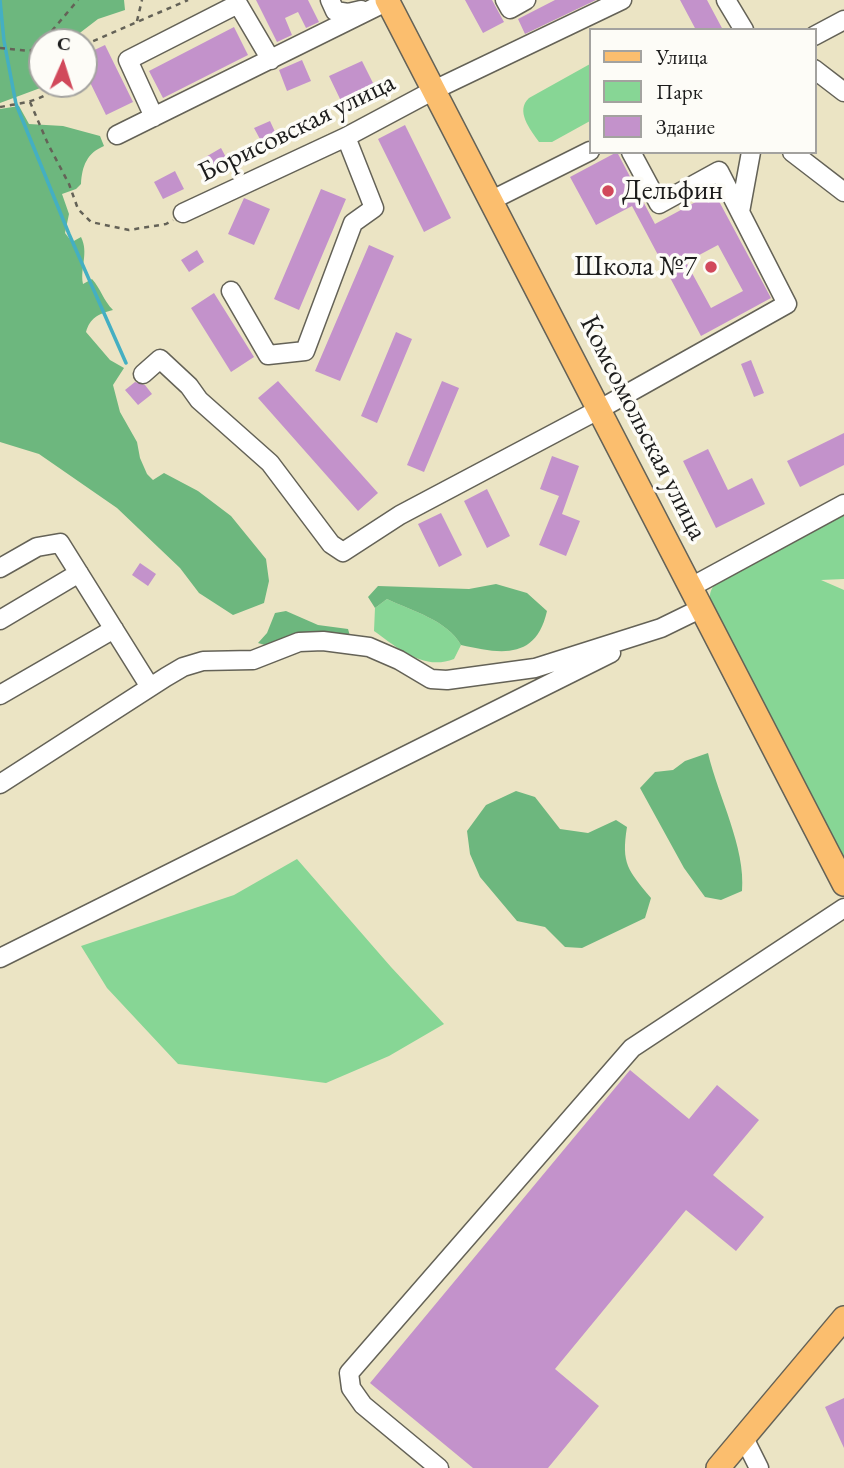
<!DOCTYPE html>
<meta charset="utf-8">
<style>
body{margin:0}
#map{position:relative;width:844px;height:1468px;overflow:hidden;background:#ebe4c4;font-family:"EB Garamond",serif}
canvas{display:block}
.legend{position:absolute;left:589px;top:28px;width:228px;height:126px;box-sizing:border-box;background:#fdfcf7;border:2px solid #a3a29f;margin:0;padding:9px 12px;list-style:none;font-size:21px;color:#1c1c1c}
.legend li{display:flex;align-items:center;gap:14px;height:35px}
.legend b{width:35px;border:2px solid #a3a29f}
.north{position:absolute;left:28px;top:28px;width:70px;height:70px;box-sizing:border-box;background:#fdfcf7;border:2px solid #a3a29f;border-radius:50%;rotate:3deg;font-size:19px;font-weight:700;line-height:28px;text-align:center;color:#1c1c1c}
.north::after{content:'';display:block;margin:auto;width:24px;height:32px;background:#d1495b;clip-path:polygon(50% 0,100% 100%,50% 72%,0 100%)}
</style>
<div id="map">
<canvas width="844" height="1468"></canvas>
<ul class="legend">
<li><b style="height:9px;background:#fbbe6e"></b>Улица</li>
<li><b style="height:19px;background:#87d695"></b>Парк</li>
<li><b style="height:19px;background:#c392cb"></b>Здание</li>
</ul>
<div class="north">С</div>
</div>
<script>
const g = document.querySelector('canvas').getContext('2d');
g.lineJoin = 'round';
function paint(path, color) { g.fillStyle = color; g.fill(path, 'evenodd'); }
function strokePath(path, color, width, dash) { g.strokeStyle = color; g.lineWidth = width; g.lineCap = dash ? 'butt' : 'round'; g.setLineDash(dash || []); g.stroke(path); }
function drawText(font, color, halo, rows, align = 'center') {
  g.font = font + ' "EB Garamond",serif'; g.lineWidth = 7; g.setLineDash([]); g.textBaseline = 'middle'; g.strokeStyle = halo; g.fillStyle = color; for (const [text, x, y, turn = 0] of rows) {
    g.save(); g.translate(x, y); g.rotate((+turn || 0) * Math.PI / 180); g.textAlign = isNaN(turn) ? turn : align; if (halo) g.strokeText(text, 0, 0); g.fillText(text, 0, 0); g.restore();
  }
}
paint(new Path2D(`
 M590,64V121L552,142H539C530,129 515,111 529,98Z
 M844,514V579L821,580L844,590V862L711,606C709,596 709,590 717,582Z
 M387,599C412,611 447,620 461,645L454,659C423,671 398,648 374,631L375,608Z
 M297,859L391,967L444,1024L389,1056L326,1083L178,1064L107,988L81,946L234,895Z`), '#87d695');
paint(new Path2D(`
 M0,0H124L125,10L98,19L68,42H42V84H51L0,103Z
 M19,106L29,124L63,126L100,136L104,146C87,153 82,166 81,184L76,189L62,194L69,214L65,233L72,242L81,237C89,253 80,267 83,284L92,279C101,289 103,300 113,310C98,314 90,318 86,332L110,360L124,368L113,385L120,412L137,442L140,458L147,474L153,480L164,473L198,491L231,516L266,559L269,581L264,603L233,615L199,593L180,568L117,508L39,454L0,442V109Z
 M496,584L527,593L547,611C536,660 501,654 461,645C447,620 412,611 387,599L375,608L368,597L378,586L469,589Z
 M286,611L318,625L348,629L350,636L340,638L293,635L272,647L258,643L267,633L275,613Z
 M708,753C718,796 746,848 742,891L721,900L705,897L684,868L640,788L655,772L673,770L685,761Z
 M516,791L535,797L560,829L588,833L616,820L627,827C621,864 628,870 651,898L645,918L582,948L565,947L545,927L517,921L480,877L470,854L467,831L486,805Z`), '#6db77e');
strokePath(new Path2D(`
 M0,0L4,41L16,104L69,234L126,363`), '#44afc2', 3.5);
paint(new Path2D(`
 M256,0H308L319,22L306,28L298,12L285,18L292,35L277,42Z
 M465,0H492L504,22L483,33Z
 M555,0H596L525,34L518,19Z
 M680,0H707L723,30H696Z
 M234,27L248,55L163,98L149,71Z
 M105,45L133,102L106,115L84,70V55Z
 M302,60L311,81L287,91L279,70Z
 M362,61L374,85L341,101L329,76Z
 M270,121L276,134L261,141L254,128Z
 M405,125L451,218L424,232L378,139Z
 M221,148L229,163L205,176L197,162Z
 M617,152L655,224L714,192L771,298L701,336L632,206L596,225L570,177ZM718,245L743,291L711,308L686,262Z
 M175,171L184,189L163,199L154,182Z
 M321,189L346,199L299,310L274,299Z
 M244,198L270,209L254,245L228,234Z
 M369,245L394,256L340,381L315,371Z
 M197,250L204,262L189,272L181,260Z
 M214,293L254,357L231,372L191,308Z
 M396,332L412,339L377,423L361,416Z
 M751,360L764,393L754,397L741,364Z
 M278,381L378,493L358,511L258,398Z
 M442,381L459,388L424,472L407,465Z
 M135,382L145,385L152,394L138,405L125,390Z
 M844,433V465L800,487L787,461Z
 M708,449L728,490L752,478L765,504L716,528L683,461Z
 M552,456L579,466L562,514L580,521L566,556L539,545L559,496L540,489Z
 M487,489L510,536L487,548L464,501Z
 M441,513L462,555L439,567L418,524Z
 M140,563L156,574L148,586L132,575Z
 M630,1070L689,1119L717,1085L759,1120L713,1175L764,1217L736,1251L686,1210L555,1369L599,1406L548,1468H473L370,1383Z
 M844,1398V1448L825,1407Z`), '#c392cb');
const minor = new Path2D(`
 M330,0L335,11L348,13L361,10
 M505,0L510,9L526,0
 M726,0L744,30
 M814,36L844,20
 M814,69L844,92
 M154,117L128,60L238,4L271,60
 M117,135L388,1
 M792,152L844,192
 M492,200L590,151
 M740,212L751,152
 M183,213L346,137L434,90L622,0
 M231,291L268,355L305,351L353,223L374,208L346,137
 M143,374L160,359L189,386L199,400L270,463L331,544L343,552L400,515L600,409L787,304L719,171L659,204L631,152
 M0,568L37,547L60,543L150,687
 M691,587L844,504
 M0,620L79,573
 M0,695L114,629
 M0,784L166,677L183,667L203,661L253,660L299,642L323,641L369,647L399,660L431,679L447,680L535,668L661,628L702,608
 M0,958L611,653
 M744,1438L759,1468
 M439,1468L363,1405L351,1388L349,1373L632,1048L844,908`);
const major = new Path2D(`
 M387,0L844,884
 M718,1468L844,1318`);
strokePath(minor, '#646257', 21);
strokePath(major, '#646257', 26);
strokePath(new Path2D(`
 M137,21L142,0
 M84,45L188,0
 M0,48L30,51L45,39L78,0
 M30,102L48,144L69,184L78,209L91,222L129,230L166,224L173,220
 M0,107C21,103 44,102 58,84`), '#646257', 2.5, [5, 5]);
strokePath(minor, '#fff', 18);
strokePath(major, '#fbbe6e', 23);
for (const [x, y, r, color] of [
 [608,191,7,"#d1495b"],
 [711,267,7,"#d1495b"]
]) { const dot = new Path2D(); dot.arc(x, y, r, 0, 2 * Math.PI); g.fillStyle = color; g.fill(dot); strokePath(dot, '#fdfcf7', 2.5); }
drawText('28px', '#1c1c1c', '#fdfcf7', [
 ["Борисовская улица",297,128,-26],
 ["Комсомольская улица",643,428,63]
]);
drawText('28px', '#1c1c1c', '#fdfcf7', [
 ["Дельфин",622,191],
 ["Школа №7",697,267,"right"]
], 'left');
</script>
